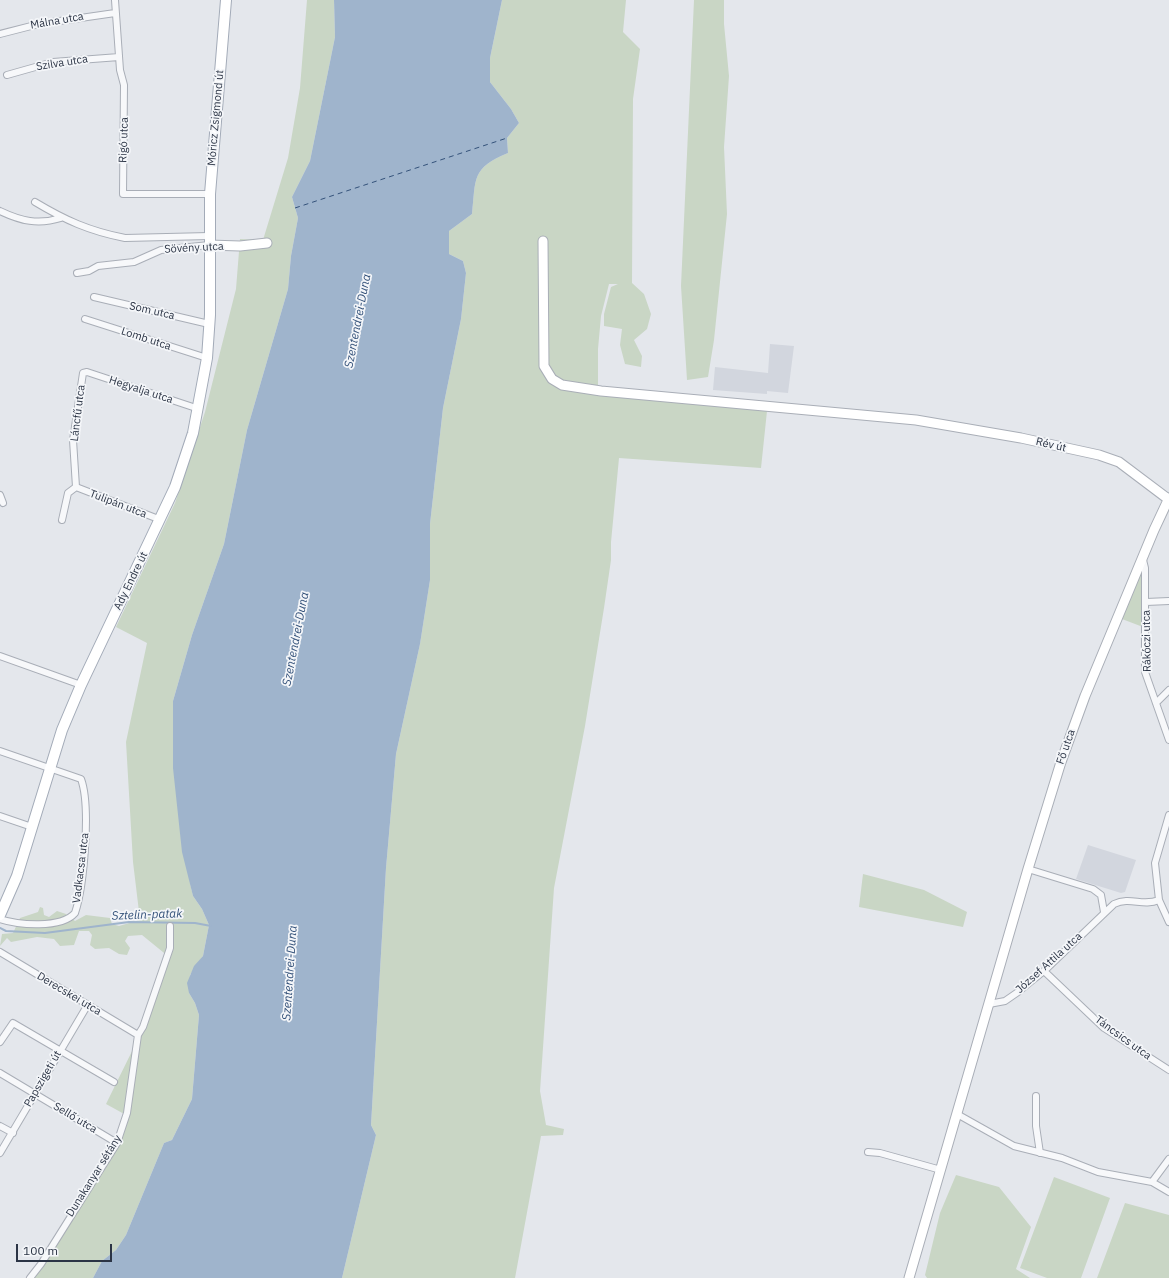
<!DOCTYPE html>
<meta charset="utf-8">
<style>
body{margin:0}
#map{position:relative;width:1169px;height:1278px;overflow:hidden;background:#e4e7ec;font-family:"IBM Plex Sans",sans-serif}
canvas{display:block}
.scale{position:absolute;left:16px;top:1244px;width:96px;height:18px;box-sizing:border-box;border:2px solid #2b3445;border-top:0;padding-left:5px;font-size:12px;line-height:14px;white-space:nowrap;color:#2b3445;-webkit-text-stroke:3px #f4f6f9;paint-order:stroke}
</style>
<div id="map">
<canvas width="1169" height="1278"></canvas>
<div class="scale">100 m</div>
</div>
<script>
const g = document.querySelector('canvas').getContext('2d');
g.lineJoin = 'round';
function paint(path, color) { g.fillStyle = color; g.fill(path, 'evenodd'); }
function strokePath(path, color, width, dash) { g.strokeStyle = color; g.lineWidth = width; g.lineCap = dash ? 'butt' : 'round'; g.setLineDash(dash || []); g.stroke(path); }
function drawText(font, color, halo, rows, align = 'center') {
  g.font = font + ' "IBM Plex Sans",sans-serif'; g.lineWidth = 3.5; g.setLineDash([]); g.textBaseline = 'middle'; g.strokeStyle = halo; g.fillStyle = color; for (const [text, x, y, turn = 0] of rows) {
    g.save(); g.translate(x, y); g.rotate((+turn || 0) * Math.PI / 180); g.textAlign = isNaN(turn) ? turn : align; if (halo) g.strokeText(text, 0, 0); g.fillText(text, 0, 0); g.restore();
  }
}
paint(new Path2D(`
 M770,344L794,346L788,393L767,391V394L713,390L715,367L768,373Z
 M1088,845L1136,860L1125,892L1121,893L1076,879Z`), '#d2d6de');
paint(new Path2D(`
 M307,0H334L335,37L310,161L292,197L298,218L291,256L288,289L247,430L224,544L192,635L173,701L190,883L193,896L202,909L209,925L203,956L190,975L189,993L195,1003L199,1015L192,1099L172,1140L164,1143L126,1235L116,1250L102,1261L93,1278H33L125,1121L126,1115L106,1104L138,1039L169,957L142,935L128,936L125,941L130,948L127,955L119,954L109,948L95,949L90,945L92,935L89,931H79L74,945L60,946L54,939L37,937L11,942L7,938L0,946L2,934L13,933L20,918L38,912L40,907L43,908L44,915L49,917L57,911L66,914L75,921L86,915L110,918L112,924L119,926L140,920L133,862L126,742L147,643L116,627L175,503L205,412L236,289L240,239L263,240L288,158L300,88Z
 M502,0H626L623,32L640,49L633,99L632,283L644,294L651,314L647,329L634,340L642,356L641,367L625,364L620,345L622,329L604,326V314L611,287L618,284H609L601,316L598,349V395L767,411L761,468L619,458L611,542V560L604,608L585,726L554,888L540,1091L546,1125L564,1129L563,1135L541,1136L515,1278H342L376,1135L371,1125L386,868L396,754L420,644L430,580V524L443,408L461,319L466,273L463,261L449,254V231L472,214C476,179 471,168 508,153L507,138L519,123L511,109L490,82V58Z
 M694,0H724V24L729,76L724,147L727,214L714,340L708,377L687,380L681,286Z
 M1142,570L1143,627L1122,619Z
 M863,874L924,890L967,912L963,927L859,907Z
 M956,1175L999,1187L1031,1227L1016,1269L1030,1278H927L925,1275L940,1213Z
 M1054,1177L1110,1198L1081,1278H1047L1020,1268Z
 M1125,1203L1169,1215V1278H1097Z`), '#c9d6c5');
paint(new Path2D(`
 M334,0H502L490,58V82L511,109L519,123L507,138L508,153C471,168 476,179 472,214L449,231V254L463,261L466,273L461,319L443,408L430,524V580L420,644L396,754L386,868L371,1125L376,1135L342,1278H93L102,1261L116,1250L126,1235L164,1143L172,1140L192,1099L199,1015L195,1003L189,993L187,983L194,966L203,956L209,925L202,909L193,896L182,852L173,768V701L192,635L224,544L247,430L288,289L291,256L298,218L292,197L310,161L335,37Z`), '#9fb4cc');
strokePath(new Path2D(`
 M0,928L6,931L45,933L129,922L195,923L211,926`), '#9fb4cc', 2);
strokePath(new Path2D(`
 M295,208L507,138`), '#34527a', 1, [5, 4]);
const street = new Path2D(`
 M115,0L120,70L124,85L123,194H210
 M0,34L39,24L115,13
 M7,75L53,62L119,57
 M35,202C65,220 89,231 125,238L209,236
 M0,211C21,221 38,225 61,218
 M77,273L89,271L98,266L134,262L161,250L209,245
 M94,297L209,324
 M85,319L207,358
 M76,487L73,440L83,373L87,372L199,409
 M76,487L161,520
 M0,495L3,503
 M62,520L68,493L76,487
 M1143,560L1145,568V672L1169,740
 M1146,602L1169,601
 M0,656L81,685
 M1156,703L1169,690
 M0,751L81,779C91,806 84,886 75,913C61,929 18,925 0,919
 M1169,815L1155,863L1159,900L1169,922
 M0,816L32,827
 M1028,869L1093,889L1101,895L1104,912
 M0,952L138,1035
 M1044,971L1104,1028L1169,1070
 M989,1004L1005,1001L1018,992L1044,971L1114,904C1131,896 1142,907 1159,900
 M0,1042L13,1023L114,1082
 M0,1073L117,1143
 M1036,1096V1126L1040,1153
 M957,1114L1014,1146L1062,1158L1098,1172L1152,1182L1169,1192
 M0,1126L13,1133
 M868,1152L880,1153L941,1170
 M0,1153L87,1006
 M1152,1182L1169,1159
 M30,1278L41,1264L117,1143L127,1113L138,1035L143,1027L170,948V926`);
const secondary = new Path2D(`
 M543,241L544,366L552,379L562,385L601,391L916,420L1021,438L1099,455L1119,462L1168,499
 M209,245L240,246L267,243
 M909,1278L1028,869L1061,762L1085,696L1154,530L1169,498`);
const primary = new Path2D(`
 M0,915L17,876L62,730L81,685L175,487L193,433L207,358L210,315V194L226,0`);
strokePath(street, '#a9aeb7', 8);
strokePath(secondary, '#a9aeb7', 11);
strokePath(primary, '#a3abb8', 12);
strokePath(street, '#f7f8fa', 6);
strokePath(secondary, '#fff', 9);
strokePath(primary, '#fff', 10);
drawText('11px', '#2b3445', '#f4f6f9', [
 ["Málna utca",57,21,-10],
 ["Szilva utca",62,63,-9],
 ["Móricz Zsigmond út",216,118,-85],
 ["Rigó utca",124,140,-88],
 ["Sövény utca",194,248,-3],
 ["Som utca",152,311,13],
 ["Lomb utca",146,339,18],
 ["Hegyalja utca",141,390,18],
 ["Láncfű utca",78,413,-83],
 ["Rév út",1051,445,13],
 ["Tulipán utca",118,504,21],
 ["Ady Endre út",131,581,-64],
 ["Rákóczi utca",1147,641,-91],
 ["Fő utca",1066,747,-71],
 ["Vadkacsa utca",81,868,-83],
 ["József Attila utca",1049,963,-42],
 ["Derecskei utca",69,994,31],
 ["Táncsics utca",1123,1038,36],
 ["Papszigeti út",43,1079,-60],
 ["Sellő utca",75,1118,31],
 ["Dunakanyar sétány",94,1176,-58]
]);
drawText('italic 12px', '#34527a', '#f4f6f9', [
 ["Szentendrei-Duna",358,321,-79],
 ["Szentendrei-Duna",296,639,-79],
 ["Sztelin-patak",147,915,-2],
 ["Szentendrei-Duna",290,973,-86]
]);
</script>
